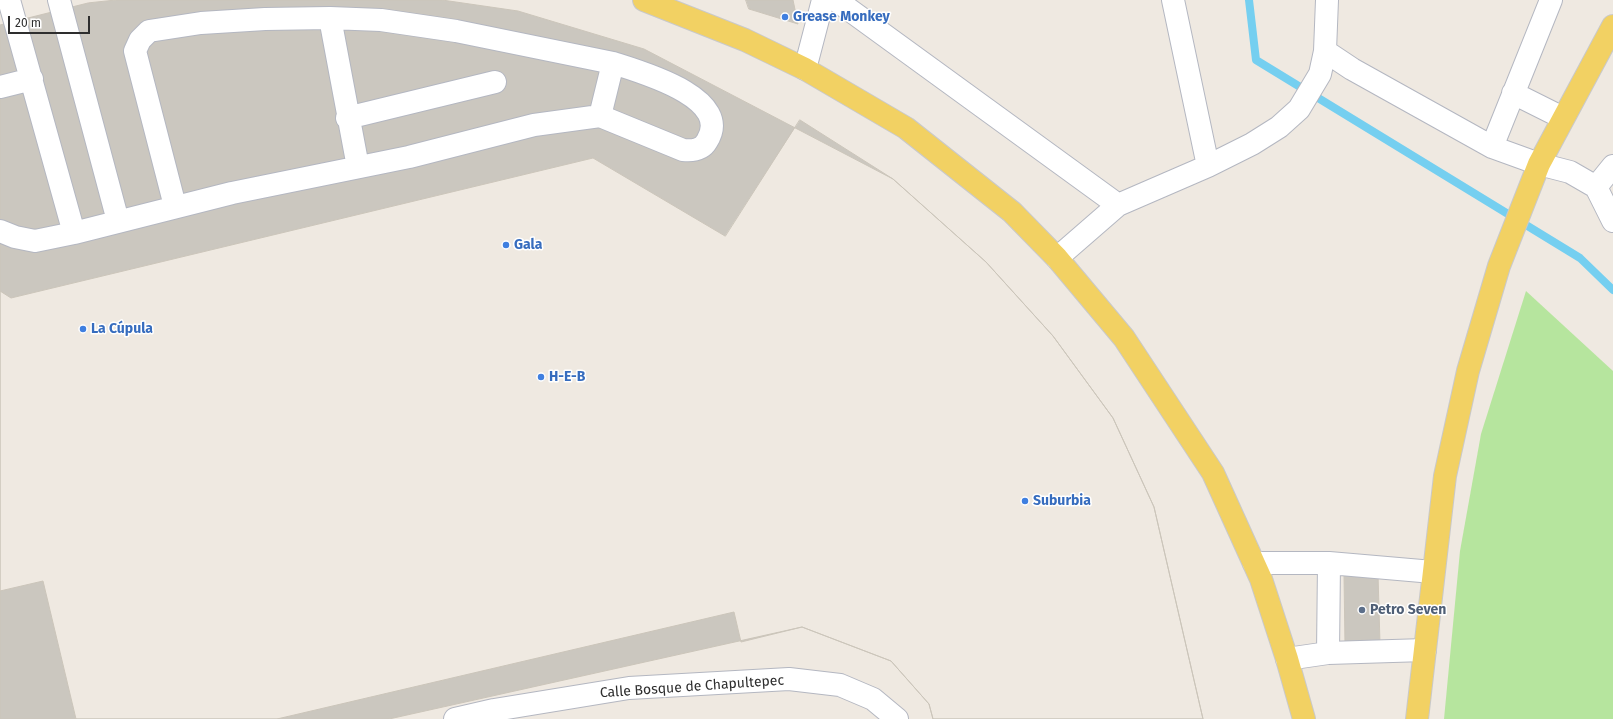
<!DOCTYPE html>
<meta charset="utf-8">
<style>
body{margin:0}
#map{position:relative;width:1613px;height:719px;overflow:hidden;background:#efe9e1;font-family:"Fira Sans",sans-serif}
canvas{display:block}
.scale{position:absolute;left:8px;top:16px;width:82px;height:18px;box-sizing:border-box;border:2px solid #2e2e2e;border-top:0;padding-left:5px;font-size:12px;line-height:14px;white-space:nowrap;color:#2e2e2e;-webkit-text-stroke:3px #fff;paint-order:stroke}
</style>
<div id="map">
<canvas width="1613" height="719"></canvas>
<div class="scale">20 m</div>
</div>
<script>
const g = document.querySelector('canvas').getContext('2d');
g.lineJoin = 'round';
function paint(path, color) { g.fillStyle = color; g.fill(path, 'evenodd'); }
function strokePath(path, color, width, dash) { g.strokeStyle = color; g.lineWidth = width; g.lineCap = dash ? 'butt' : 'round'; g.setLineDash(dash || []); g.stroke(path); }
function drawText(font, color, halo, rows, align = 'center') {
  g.font = font + ' "Fira Sans",sans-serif'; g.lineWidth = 3; g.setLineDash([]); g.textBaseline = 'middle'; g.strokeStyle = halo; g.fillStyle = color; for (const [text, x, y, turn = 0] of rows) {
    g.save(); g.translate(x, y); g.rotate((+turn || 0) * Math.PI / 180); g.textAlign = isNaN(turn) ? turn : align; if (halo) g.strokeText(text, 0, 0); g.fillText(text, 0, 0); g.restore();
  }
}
paint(new Path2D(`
 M1526,291L1613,371V719H1444L1460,551L1481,434Z`), '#b6e59e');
strokePath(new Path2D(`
 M1249,0L1256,60L1580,258L1613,290`), '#75cff0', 8);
const building = new Path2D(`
 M116,0H442L518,11L644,49L893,179L986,262L1053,336L1113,418L1154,507L1203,719H933L929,704L891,661L802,627L389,719H0V25L88,3Z
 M746,0H793L798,24L749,9Z
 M800,120L893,179L986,262L1053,336L1113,418L1154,507L1203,719H933L929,704L891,661L802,627L741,642L734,612L277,719H76L43,581L0,591V291L11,298L593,158L725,236Z
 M1378,574L1380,644L1345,645L1344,575Z`);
paint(building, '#cbc7bf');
strokePath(building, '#cbc5ba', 1);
const minor = new Path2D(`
 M9,0L74,233
 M59,0L118,221
 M836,0L1118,205
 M1173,0L1208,166
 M330,18L358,167
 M1325,51L1352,69L1492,147L1539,164L1570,172L1596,187L1613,166
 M805,69L823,0
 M0,87L32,79
 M1513,93L1563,118
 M600,116L683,150C693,151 702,150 707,141C734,98 641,72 613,63
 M347,118L495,82
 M1492,147L1551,0
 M1596,187L1613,221
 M0,231L15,237L35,241L74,233L232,193L409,157L534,125L600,116L613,63L456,31L381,20L330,18L265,19L201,23L149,31L140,40L135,51L175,206
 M1057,258L1118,205L1208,166L1252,144L1279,127L1299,109L1320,74L1325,51L1327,0
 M1254,563H1329L1328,653L1287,659
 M1329,563L1433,572
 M1328,653L1425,650
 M455,719L494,710L629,688L789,679L840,685L873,699L897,719`);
const major = new Path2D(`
 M644,0L745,40L805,69L906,128L1012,212L1057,258L1124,338L1213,473L1261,579L1287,659L1304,719
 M1417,719L1445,476L1468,371L1499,266L1539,164L1613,26`);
strokePath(minor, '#b4b7c1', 24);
strokePath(major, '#c9c9c9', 24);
strokePath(minor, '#fff', 22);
strokePath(major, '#f2d163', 22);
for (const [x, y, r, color] of [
 [785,17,4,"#3f7fe0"],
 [506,245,4,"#3f7fe0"],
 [83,329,4,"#3f7fe0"],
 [541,377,4,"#3f7fe0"],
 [1025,501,4,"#3f7fe0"],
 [1362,610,4,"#5c6f8a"]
]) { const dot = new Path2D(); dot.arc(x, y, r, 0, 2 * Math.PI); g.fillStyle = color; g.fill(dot); strokePath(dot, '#fff', 1.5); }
drawText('bold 14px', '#366cbe', '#fff', [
 ["Grease Monkey",793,17],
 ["Gala",514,245],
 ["La Cúpula",91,329],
 ["H-E-B",549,377],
 ["Suburbia",1033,501]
], 'left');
drawText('bold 14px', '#4e5e75', '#fff', [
 ["Petro Seven",1370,610]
], 'left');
drawText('14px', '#2e2e2e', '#fff', [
 ["Calle Bosque de Chapultepec",692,687,-4]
]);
</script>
